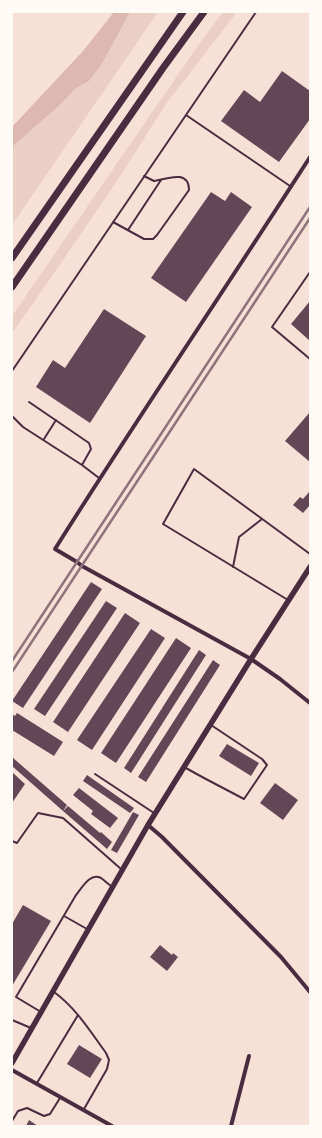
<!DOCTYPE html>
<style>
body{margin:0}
#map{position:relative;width:322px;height:1138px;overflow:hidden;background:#f7e1d7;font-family:"Fira Sans",sans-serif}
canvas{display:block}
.frame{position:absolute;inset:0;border:13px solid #fffaf5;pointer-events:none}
</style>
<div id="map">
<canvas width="322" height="1138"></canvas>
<div class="frame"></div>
</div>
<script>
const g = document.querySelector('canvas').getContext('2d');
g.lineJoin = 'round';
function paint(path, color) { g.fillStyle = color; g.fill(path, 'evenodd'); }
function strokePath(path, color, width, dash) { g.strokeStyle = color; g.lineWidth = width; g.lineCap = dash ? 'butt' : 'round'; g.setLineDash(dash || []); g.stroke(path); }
paint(new Path2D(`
 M130,12H158L12,225V147L61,104L76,88L89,81L102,64Z
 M223,12H237L166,104L117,181L46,285L12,333V316L199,44Z`), '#ebcfc5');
paint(new Path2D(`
 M114,12H130L102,64L89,81L76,88L61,104L12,147V127L83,51Z`), '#dcb8b0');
paint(new Path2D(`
 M282,71L310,91V119L279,162L221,121L244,90L260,102Z
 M211,192L225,201L231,192L252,207L186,302L151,278Z
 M310,301V341L291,324Z
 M104,309L146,336L90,423L36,387L53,360L65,368Z
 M310,412V462L285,441Z
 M310,491V505L303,513L293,505L300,497L303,499Z
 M91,582L102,589L23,708L12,701Z
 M106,601L117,608L45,716L34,709Z
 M125,613L140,623L68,732L53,722Z
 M151,629L165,638L92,750L77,740Z
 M176,638L191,648L116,763L101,753Z
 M199,650L206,655L131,773L124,768Z
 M213,660L220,665L146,782L138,777Z
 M17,713L63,742L54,756L12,730V714L15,716Z
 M227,744L259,763L251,776L219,756Z
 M12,757L67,805L63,811L12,766Z
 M12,772L25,784L12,803Z
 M87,775L134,808L130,813L83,781Z
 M275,783L298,800L283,820L260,803Z
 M79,788L118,818L110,828L91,814L93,811L73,795Z
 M68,806L100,833L101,832L112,842L107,849L63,811Z
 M133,812L139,815L117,853L111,850Z
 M23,905L51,921L12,986V924Z
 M160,945L172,955L173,953L178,957L167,971L150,957Z
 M79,1045L102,1059L90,1078L67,1064Z
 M29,1120L38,1126H26Z`), '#644757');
strokePath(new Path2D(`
 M186,115L290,186
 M113,222L144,239H153L157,235L189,190C189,169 166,179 154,181L144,176
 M128,230L161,180
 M310,272L272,327L310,359
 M12,371L256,12
 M29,402L89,443L91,449L82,465
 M12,416L23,427L82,465L99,478
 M44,439L56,420
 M233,567L239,537L262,519
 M288,600L163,524L194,469L310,554
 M184,767L204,778L244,799L267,765L262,759L211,725
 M95,774L154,813
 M12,841L17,843L38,813L63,818L121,869
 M64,916L87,929
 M54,992C76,1008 90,1031 106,1053L109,1060L107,1069L84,1109
 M41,1012L16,997L76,895C82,888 90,872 101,878C104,880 108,884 111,886
 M12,1020L31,1028
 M37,1083L78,1015
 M12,1121L18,1111L27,1108L44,1116L50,1114L60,1098`), '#4a2c40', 2);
strokePath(new Path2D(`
 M310,157C226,288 138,417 55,549L77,562L82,566L251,659L280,679L310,703
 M148,825L162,837L281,957L310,992
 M12,1070L112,1126
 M231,1126L249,1056`), '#4a2c40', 4);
strokePath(new Path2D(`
 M12,1063L148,825L251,659L310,567`), '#4a2c40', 5.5);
strokePath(new Path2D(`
 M12,258L183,12
 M12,287L163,68L204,12`), '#4a2c40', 7);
strokePath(new Path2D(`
 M12,661L310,207
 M12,672L310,218`), '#8f747c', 2.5);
</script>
